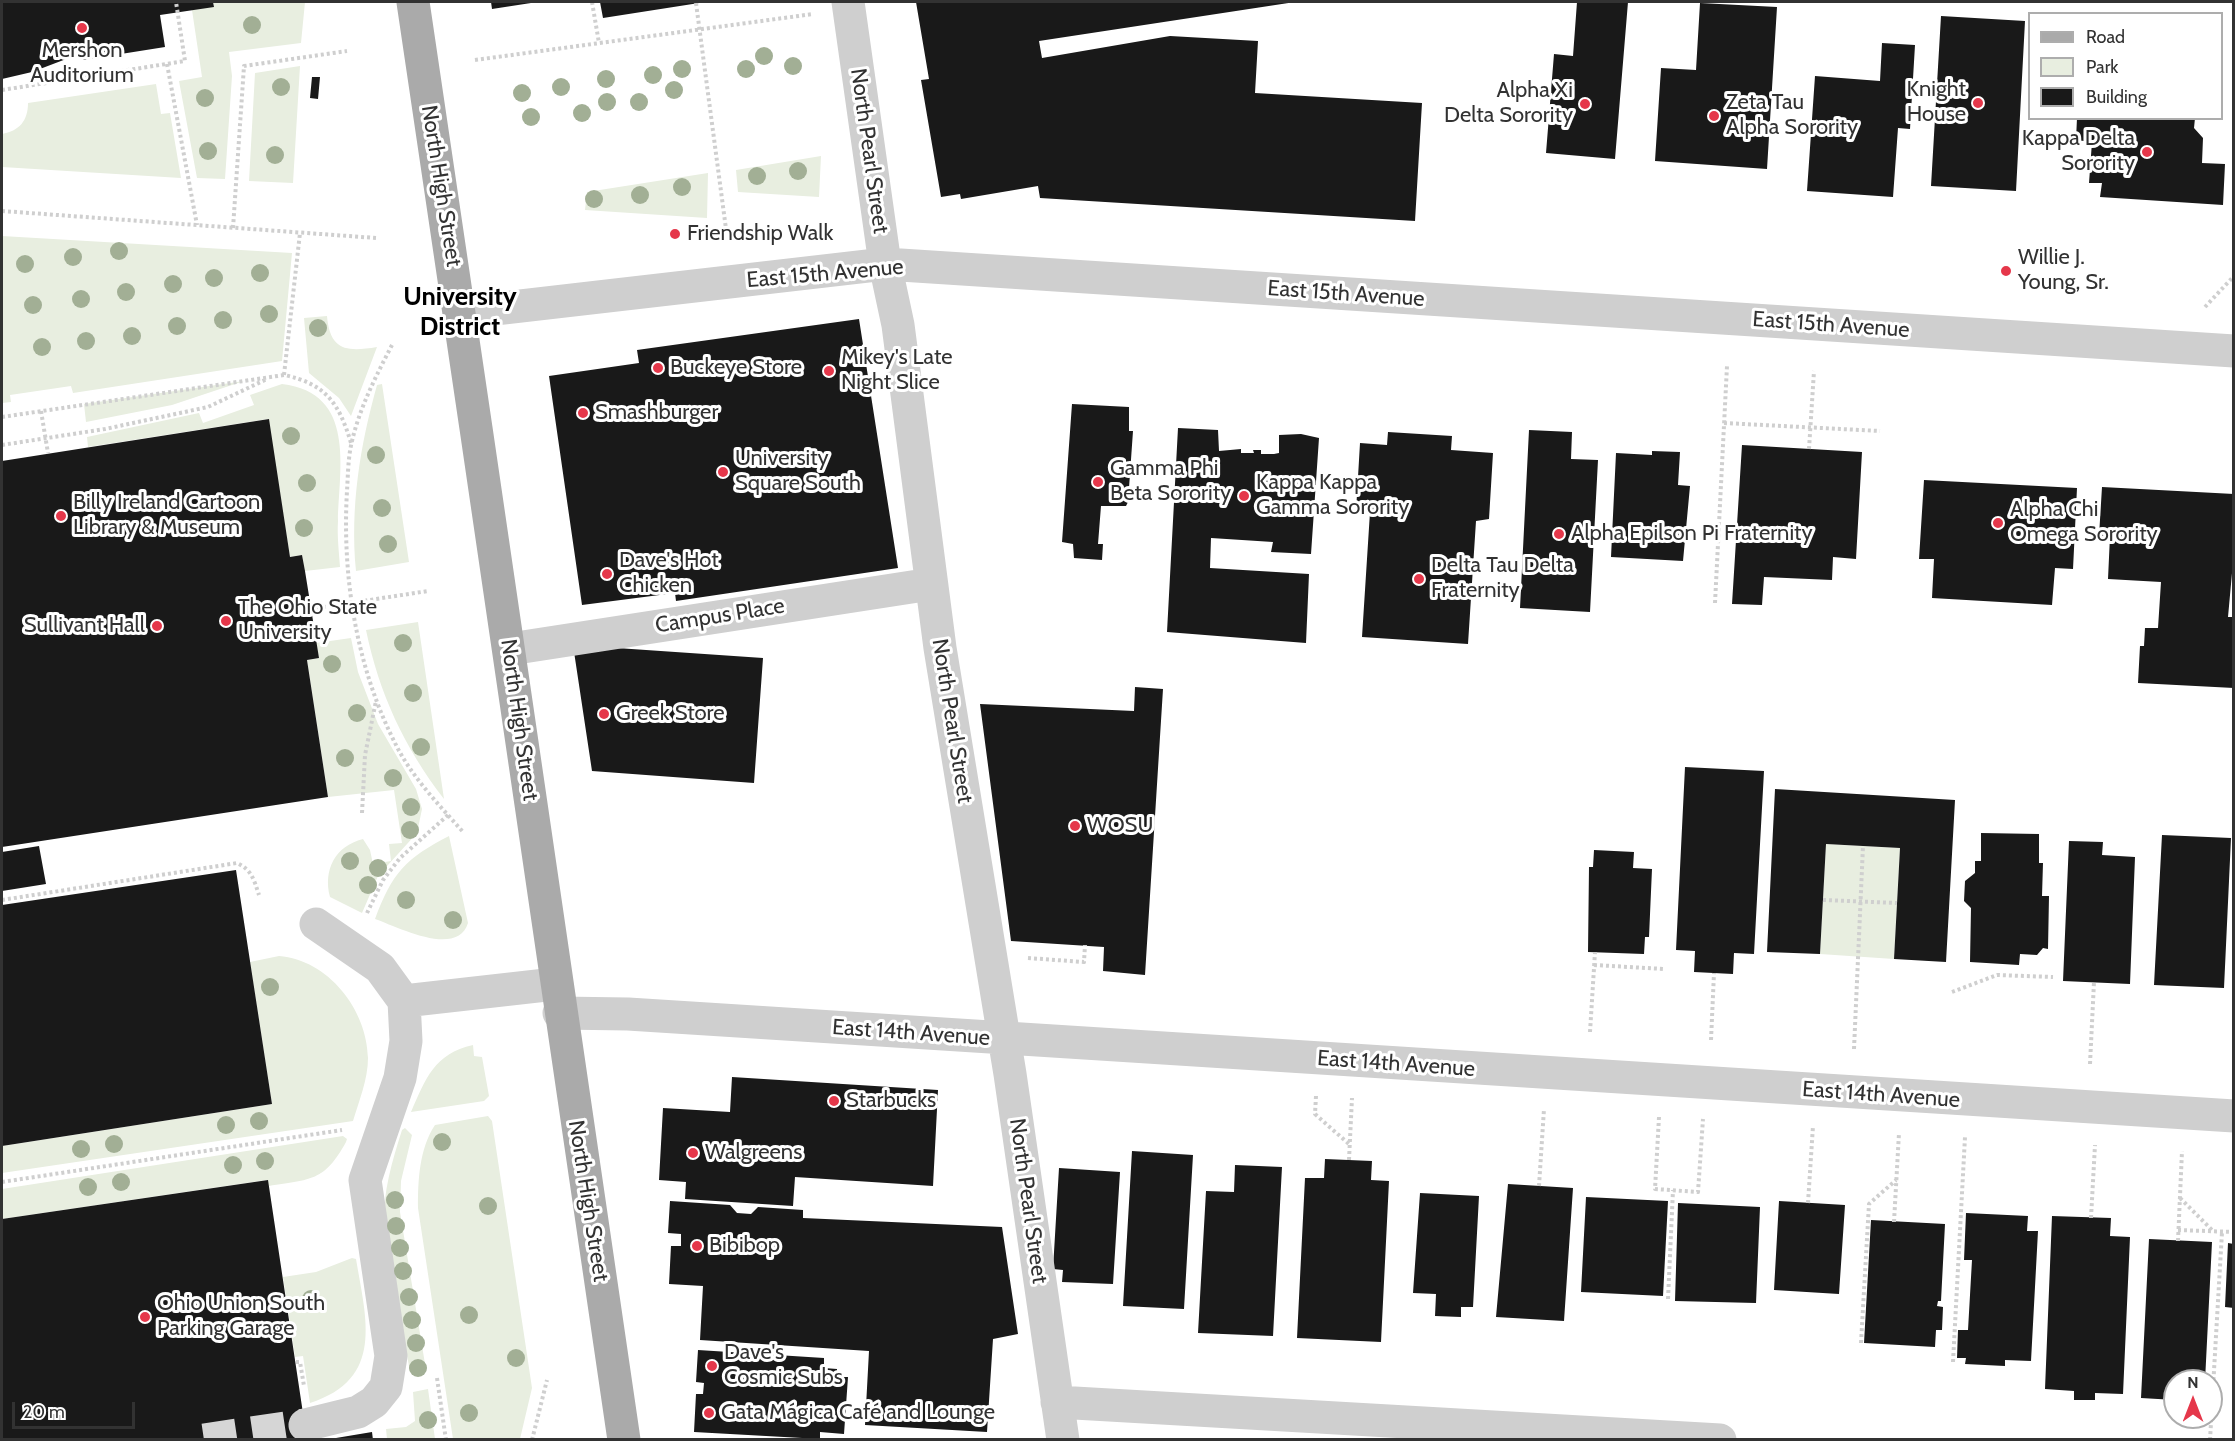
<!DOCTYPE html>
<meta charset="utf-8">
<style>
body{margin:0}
#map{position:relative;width:2235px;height:1441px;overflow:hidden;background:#fff;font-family:Cabin,sans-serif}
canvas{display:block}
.frame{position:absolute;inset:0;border:3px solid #323232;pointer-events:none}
.legend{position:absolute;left:2028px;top:12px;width:195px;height:108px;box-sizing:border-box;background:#fff;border:2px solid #adadad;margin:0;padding:8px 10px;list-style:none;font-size:18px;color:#323232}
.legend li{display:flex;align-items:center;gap:12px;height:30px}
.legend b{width:30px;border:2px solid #adadad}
.north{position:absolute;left:2163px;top:1369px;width:60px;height:60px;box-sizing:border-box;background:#fff;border:2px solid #adadad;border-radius:50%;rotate:0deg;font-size:16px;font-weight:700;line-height:24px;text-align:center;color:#323232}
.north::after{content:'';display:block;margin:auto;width:21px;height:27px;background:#e5374a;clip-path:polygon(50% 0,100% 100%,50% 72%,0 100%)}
.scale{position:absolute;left:12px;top:1402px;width:123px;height:27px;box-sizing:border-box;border:3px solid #323232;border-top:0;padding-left:8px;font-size:18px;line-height:21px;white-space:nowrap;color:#323232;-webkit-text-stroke:4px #fff;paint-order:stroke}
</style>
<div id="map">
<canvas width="2235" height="1441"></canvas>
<div class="frame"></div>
<ul class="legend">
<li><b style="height:8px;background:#aaa"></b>Road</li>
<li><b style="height:16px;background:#e8eee0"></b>Park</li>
<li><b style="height:16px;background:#191919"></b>Building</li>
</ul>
<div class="north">N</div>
<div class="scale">20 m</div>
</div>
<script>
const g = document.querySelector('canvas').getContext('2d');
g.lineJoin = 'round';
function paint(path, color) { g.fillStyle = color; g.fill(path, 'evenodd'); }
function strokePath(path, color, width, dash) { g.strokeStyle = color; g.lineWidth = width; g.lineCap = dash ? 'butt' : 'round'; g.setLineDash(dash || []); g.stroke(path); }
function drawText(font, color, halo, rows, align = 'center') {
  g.font = font + ' Cabin,sans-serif'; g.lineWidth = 6; g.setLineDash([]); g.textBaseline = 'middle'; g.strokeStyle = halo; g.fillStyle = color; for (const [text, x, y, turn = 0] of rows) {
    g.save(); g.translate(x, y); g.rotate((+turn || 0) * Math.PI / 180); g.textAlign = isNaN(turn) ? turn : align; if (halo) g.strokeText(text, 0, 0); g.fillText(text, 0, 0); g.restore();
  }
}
paint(new Path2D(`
 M213,2H305L301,43L229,52L232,76L225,179L197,178L179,81L202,77L192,10L214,6Z
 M300,66L293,183L249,181L255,73Z
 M156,84L161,114L170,113L181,178L2,167V134C19,131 28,121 28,103Z
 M821,156L819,197L738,192L736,170Z
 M708,173L707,218L585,210L587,192Z
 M2,236L292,253L282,361L73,393L71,386L10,395L11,402L2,403Z
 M327,316C330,351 347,352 377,347L351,416L339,398L309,373L304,318Z
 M244,381L172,405L86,422L84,404Z
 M282,384C357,393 339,469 338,521C337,536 339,552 340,567L305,571L302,555L290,557L268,419L88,447L87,437L199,413L203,423L254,405L250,395Z
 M382,384L409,562L356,571C350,507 360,446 377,385Z
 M418,622L444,799C404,747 379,693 366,630Z
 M351,638L358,672L378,724L416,789L422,809L417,833L378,876L362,913L330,897C323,870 335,846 363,839L370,850L373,864L391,861L389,844L402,843L394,790L328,797L307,660L319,658L316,643Z
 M449,836L468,923C457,958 398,927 375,919C392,873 406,858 449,836Z
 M1826,844L1900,848L1894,959L1820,954Z
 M279,956C328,960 367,1009 368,1058C368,1079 359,1101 353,1121L2,1173V1146L272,1104L250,962Z
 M473,1045L474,1056L482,1057L489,1096L484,1101L411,1112C426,1078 434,1054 473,1045Z
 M488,1116L492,1121L532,1388L520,1439H453L418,1208C418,1181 419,1149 435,1125Z
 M405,1128L412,1135L401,1181L400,1212L426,1370L410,1372L384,1224C383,1191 392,1162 402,1130Z
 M343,1136L347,1139L346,1142C324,1182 311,1179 269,1186L267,1180L2,1219V1189Z
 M352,1258L356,1259C366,1319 385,1379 310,1403L303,1356L295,1357L283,1277L316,1272Z
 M428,1389L435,1439H387L386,1429L406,1427L415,1421L413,1392Z`), '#e8eee0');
paint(new Path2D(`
 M2,2H213L214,7L160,15L165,47L83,60L82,53L32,72L2,79Z
 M491,2H531V3L492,9Z
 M600,2H699V3L603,18Z
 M916,2H1295L1039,41L1042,58L1170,36L1258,41L1255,93L1422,103L1415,221L1040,198L1038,186L961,199L960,194L941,197L921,80L929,79Z
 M1577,2H1628L1615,159L1546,153L1554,54L1573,56Z
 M1700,3L1777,7L1767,169L1655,161L1661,68L1696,70Z
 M1941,16L2025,21L2016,191L1931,186Z
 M1882,43L1915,45L1910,129L1898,128L1893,197L1807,191L1815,76L1880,81Z
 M312,77H320L318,99L310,98Z
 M2077,118H2195L2194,128L2203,138L2202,163L2225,164L2223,205L2100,197L2102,183H2089L2092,142L2076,140Z
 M859,319L898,568L676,601L675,593L582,605L549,376L639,363L637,350Z
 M1072,404L1129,407V431H1133L1128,502L1126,506H1101L1098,544H1103L1102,560L1074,558L1073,544L1062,542Z
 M269,419L290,557L302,555L305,571L319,658L307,660L328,797L2,847V461Z
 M1178,428L1218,430L1219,451L1241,449V453H1254L1253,450H1261V454H1274L1279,453V435L1301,434L1319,438L1311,554L1271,552L1273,542L1211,538L1210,568L1309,574L1306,643L1167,632Z
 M1529,430L1572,432L1571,459L1598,460L1590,612L1520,608Z
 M1388,432L1452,436L1451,450L1493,453L1489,519L1476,521L1468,644L1362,637L1370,512L1356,511L1360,443L1387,445Z
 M1742,445L1862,452L1856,559L1833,557L1832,580L1764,577L1762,605L1732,604Z
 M1652,451L1680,452L1678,485L1690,486L1683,561L1611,557L1616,453L1652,455Z
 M1924,480L2077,488L2073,569L2055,568L2052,605L1932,598L1934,559H1919Z
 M2102,487L2234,494V551L2228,617H2234V688L2138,683L2140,646H2144L2145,628H2158L2161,582L2108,579L2110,536H2099Z
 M573,645L763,658L754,783L592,771Z
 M1135,687L1163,689L1145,975L1103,971L1104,947L1011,941L980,704L1134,711Z
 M1685,767L1764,771L1754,954L1734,953L1733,974L1694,972L1695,951L1676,950Z
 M1775,789L1955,800L1946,962L1894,959L1900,848L1826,844L1820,954L1767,952Z
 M1981,833L2039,834V863H2043L2042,896H2049L2048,949L2043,948L2037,955L2020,954L2019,965L1970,962L1971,908L1964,901L1965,881L1975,873V861H1981Z
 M2162,835L2231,838L2224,988L2154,985Z
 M2069,841L2103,842L2102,855L2135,857L2130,984L2063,981Z
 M39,846L46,884L2,891V852Z
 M1594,850L1634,852L1633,868L1652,869L1649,937H1645L1644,954L1588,952L1589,867H1593Z
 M236,870L272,1104L2,1146V905Z
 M732,1077L938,1090L933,1186L795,1177L793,1206L685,1199L686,1182L659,1180L663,1108L730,1112Z
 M1132,1151L1193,1155L1184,1309L1123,1306Z
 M1325,1159L1372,1161L1371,1180L1389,1181L1381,1342L1297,1338L1305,1178H1324Z
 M1235,1165L1282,1167L1273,1336L1198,1333L1206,1191L1234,1192Z
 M1059,1168L1120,1172L1113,1284L1062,1282L1063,1270L1053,1269Z
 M268,1180L307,1440H2V1219Z
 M1508,1184L1573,1188L1564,1321L1496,1317Z
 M1420,1193L1479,1196L1473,1307H1461V1317L1435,1316L1436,1294L1413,1293Z
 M1586,1197L1668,1201L1663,1296L1581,1292Z
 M670,1201L730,1205L737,1213L751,1214L758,1207L803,1210V1218L1002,1227L1018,1334L993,1339L987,1432L865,1425L869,1351L700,1340L703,1286L669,1284L671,1246H681V1234L668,1233Z
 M1779,1201L1845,1205L1839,1294L1774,1290Z
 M1678,1203L1760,1207L1756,1303L1675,1301Z
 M1966,1213L2028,1216L2027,1231H2038L2031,1361L2005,1360V1366L1965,1364L1966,1358H1957L1958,1330H1968L1972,1260H1964Z
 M2052,1216L2111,1218L2110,1236L2130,1237L2123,1394L2095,1393V1400H2074V1391L2045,1389Z
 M1871,1220L1945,1224L1941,1301H1938L1937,1306L1943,1307L1942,1330H1936L1935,1347L1864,1343Z
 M2149,1239L2212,1242L2205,1381H2175V1400L2141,1398Z
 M2228,1243L2234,1244V1308L2225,1307Z
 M698,1350L824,1358V1368L837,1369V1377H848L844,1434L820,1432V1439L694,1432L696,1394H703L704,1383L696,1382Z
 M372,1432L373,1440H336V1438Z`), '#191919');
strokePath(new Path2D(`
 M204,1440L305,1425`), '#d6d6d6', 33, [33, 16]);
strokePath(new Path2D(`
 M592,2L599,43
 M696,3L726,229
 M475,60L813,14
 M167,64L197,225
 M2,90L185,61L176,2
 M2,211L376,238
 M233,228L244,66L347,51
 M2205,307L2234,276
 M392,345C376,376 360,407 352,441C348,457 348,475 347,491C342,576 356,666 395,743C411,776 439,805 464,833
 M284,375L300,233
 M41,411L48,453
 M2,417L284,375C326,384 339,403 351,443
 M1724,423L1880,431
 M2,445L105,429L208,407L267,379
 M1809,449L1814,371
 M1715,603L1727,366
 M311,609L428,591
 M362,813L365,755L376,701
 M2,900L237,863C252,870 254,880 259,895
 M1823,900L1897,903
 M367,913L383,880L400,858L448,815
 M1028,958L1084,962L1085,945
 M1594,965L1664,969
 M1952,992L1997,975L2053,977
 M1590,1032L1595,952
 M1711,1040L1714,973
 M1854,1049L1863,846
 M2090,1064L2094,982
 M1316,1096L1315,1114L1350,1145
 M1659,1117L1655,1189L1698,1192L1703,1119
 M1349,1160L1352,1098
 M2,1182L342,1130
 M1539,1186L1544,1109
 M2180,1198L2213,1231
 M1808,1203L1813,1126
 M2091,1218L2095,1145
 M1894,1222L1899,1133
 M2178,1230L2234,1232
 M2178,1241L2182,1151
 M1668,1299L1673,1190
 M1861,1343L1869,1204L1896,1180
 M296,1362H300L304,1386
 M1953,1362L1965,1137
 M437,1378L446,1440
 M532,1440L547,1380
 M2210,1440L2222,1232`), '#cfcfcf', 4, [3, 3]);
strokePath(new Path2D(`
 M848,2L885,264L898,325L940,648L1010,1074L1063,1440
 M460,313L885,264L2234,351
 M510,649L931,584
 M404,1001L555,984
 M559,1013L628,1014L2234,1116
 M1057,1402L1720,1440
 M305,1425L358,1412L374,1402L386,1387L391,1356L365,1180L400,1078L406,1041L404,1001L380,968L316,924`), '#cfcfcf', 33);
strokePath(new Path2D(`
 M413,2C485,481 552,960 624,1440`), '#aaa', 33);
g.fillStyle = '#a2af95';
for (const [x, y] of [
 [252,25],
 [764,56],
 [793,66],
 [682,69],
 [746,69],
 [653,75],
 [606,79],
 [281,87],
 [561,87],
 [674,90],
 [522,93],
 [205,98],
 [607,102],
 [639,102],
 [582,113],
 [531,117],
 [208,151],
 [275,155],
 [798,171],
 [757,176],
 [682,187],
 [640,195],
 [594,199],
 [119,251],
 [73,257],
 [25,264],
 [260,273],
 [214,278],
 [173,284],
 [126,292],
 [81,299],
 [33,305],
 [269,314],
 [223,320],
 [177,326],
 [318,328],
 [132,336],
 [86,341],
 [42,347],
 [291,436],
 [376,455],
 [307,483],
 [382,508],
 [304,528],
 [388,544],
 [403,643],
 [332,664],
 [413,693],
 [357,713],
 [421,747],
 [345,758],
 [393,778],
 [411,807],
 [410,830],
 [350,861],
 [378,868],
 [368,885],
 [406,900],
 [453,920],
 [270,987],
 [259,1121],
 [226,1125],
 [442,1142],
 [114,1144],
 [81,1149],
 [265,1161],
 [233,1165],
 [121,1182],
 [88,1187],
 [395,1200],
 [488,1206],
 [396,1226],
 [400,1248],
 [403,1271],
 [409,1297],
 [311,1299],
 [469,1315],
 [412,1320],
 [416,1343],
 [516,1358],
 [418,1368],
 [469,1413],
 [428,1420]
]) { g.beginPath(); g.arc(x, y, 9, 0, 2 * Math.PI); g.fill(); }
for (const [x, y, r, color] of [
 [82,28,6,"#e5374a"],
 [1978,103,6,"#e5374a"],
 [1585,104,6,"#e5374a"],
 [1714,116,6,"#e5374a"],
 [2147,152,6,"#e5374a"],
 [675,234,6,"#e5374a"],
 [2006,271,6,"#e5374a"],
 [658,368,6,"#e5374a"],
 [829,371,6,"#e5374a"],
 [583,413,6,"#e5374a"],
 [723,472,6,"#e5374a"],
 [1098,482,6,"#e5374a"],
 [1244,496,6,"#e5374a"],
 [61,516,6,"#e5374a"],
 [1998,523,6,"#e5374a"],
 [1559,534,6,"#e5374a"],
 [607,574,6,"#e5374a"],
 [1419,579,6,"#e5374a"],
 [226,621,6,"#e5374a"],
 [157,626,6,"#e5374a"],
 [604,714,6,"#e5374a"],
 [1075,826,6,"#e5374a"],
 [834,1101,6,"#e5374a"],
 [693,1153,6,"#e5374a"],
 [697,1246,6,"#e5374a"],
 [145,1317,6,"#e5374a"],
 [712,1366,6,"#e5374a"],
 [709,1413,6,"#e5374a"]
]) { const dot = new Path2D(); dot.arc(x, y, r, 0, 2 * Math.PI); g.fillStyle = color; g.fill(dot); strokePath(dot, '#fff', 2); }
drawText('22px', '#323232', '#fff', [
 ["Mershon",82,51,"center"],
 ["Auditorium",82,76,"center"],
 ["Knight",1966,90,"right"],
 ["House",1966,115,"right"],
 ["Alpha Xi",1573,91,"right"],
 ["Delta Sorority",1573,116,"right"],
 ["Zeta Tau",1726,103],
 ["Alpha Sorority",1726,128],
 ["Kappa Delta",2135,139,"right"],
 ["Sorority",2135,164,"right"],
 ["Friendship Walk",687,234],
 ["Willie J.",2018,258],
 ["Young, Sr.",2018,283],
 ["Mikey's Late",841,358],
 ["Night Slice",841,383],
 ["Buckeye Store",670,368],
 ["Smashburger",595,413],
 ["University",735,459],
 ["Square South",735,484],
 ["Gamma Phi",1110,469],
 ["Beta Sorority",1110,494],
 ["Kappa Kappa",1256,483],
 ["Gamma Sorority",1256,508],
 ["Billy Ireland Cartoon",73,503],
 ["Library & Museum",73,528],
 ["Alpha Chi",2010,510],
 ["Omega Sorority",2010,535],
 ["Alpha Epilson Pi Fraternity",1571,534],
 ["Dave's Hot",619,561],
 ["Chicken",619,586],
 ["Delta Tau Delta",1431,566],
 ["Fraternity",1431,591],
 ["The Ohio State",238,608],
 ["University",238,633],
 ["Sullivant Hall",145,626,"right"],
 ["Greek Store",616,714],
 ["WOSU",1087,826],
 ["Starbucks",846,1101],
 ["Walgreens",705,1153],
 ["Bibibop",709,1246],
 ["Ohio Union South",157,1304],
 ["Parking Garage",157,1329],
 ["Dave's",724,1353],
 ["Cosmic Subs",724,1378],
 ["Gata Mágica Café and Lounge",721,1413]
], 'left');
drawText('22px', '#323232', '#fff', [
 ["North Pearl Street",869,151,82],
 ["North High Street",441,186,81],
 ["East 15th Avenue",825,274,-5],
 ["East 15th Avenue",1346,294,4],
 ["East 15th Avenue",1831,325,4],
 ["Campus Place",720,616,-9],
 ["North High Street",519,720,82],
 ["North Pearl Street",952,721,81],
 ["East 14th Avenue",911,1033,4],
 ["East 14th Avenue",1396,1064,4],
 ["East 14th Avenue",1881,1095,4],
 ["North High Street",588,1201,81],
 ["North Pearl Street",1028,1201,82]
]);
drawText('bold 26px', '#000', '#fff', [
 ["University",460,297],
 ["District",460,327]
]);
</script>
